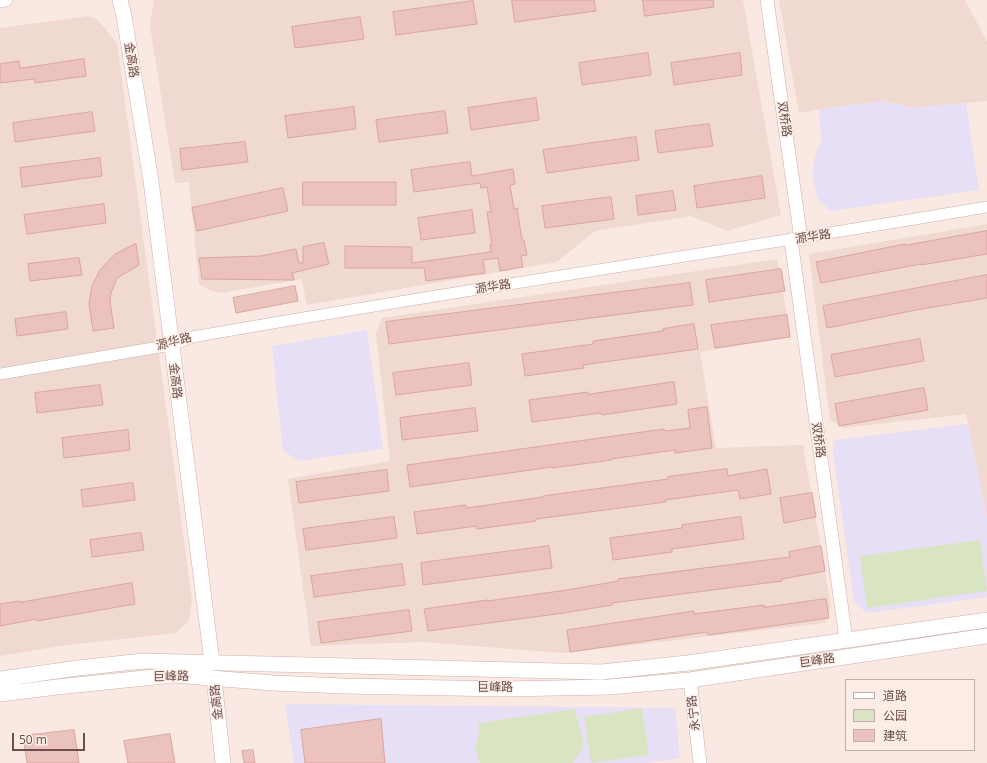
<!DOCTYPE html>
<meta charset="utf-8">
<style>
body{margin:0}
#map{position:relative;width:987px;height:763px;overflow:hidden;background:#f9e9e2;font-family:"Open Sans","Noto Sans SC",sans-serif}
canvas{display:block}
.legend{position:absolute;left:845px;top:679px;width:130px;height:72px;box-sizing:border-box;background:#fceee7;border:1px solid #c3aea9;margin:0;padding:5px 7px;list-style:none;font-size:12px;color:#6d4e4c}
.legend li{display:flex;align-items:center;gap:8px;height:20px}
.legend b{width:20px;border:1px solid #c3aea9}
.scale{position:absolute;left:12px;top:733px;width:73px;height:18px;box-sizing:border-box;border:2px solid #6d4e4c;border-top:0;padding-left:5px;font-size:12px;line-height:14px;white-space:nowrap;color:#6d4e4c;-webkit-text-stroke:3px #fceee7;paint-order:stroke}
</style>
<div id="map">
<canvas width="987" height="763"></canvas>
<ul class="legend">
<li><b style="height:5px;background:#fff"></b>道路</li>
<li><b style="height:11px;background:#d9e4c2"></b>公园</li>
<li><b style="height:11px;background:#ebc2bd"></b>建筑</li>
</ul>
<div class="scale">50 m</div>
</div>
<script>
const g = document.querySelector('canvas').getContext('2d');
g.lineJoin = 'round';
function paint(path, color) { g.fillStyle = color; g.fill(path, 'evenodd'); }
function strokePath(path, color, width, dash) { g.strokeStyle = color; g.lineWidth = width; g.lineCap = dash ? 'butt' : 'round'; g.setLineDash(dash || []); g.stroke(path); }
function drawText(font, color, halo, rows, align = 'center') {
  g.font = font + ' "Open Sans","Noto Sans SC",sans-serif'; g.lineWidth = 3; g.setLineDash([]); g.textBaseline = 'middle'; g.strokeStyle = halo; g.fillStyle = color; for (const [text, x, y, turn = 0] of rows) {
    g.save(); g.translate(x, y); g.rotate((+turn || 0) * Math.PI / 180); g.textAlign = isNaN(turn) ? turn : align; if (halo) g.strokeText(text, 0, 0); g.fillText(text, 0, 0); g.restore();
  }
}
paint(new Path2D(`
 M154,0H743L781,215L727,231L691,216L595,231L557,262L307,305L302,279L220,293L209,290L199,284L189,182L175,183L150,26Z
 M779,0H965L987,42V101L913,108L884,101L819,109L799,113Z
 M88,16L97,19L117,43L192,600L189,620L176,633L67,645L0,656V28Z
 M987,224V519L966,414L843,428L830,420L809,254Z
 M777,259L791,337L700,352L716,448L803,445L831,607L825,623L563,653L423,642L311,646L288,479L390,461L376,333L382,318Z`), '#efd9d1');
paint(new Path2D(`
 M884,101L913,108L966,103L979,190L830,211L818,199L812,176L815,157L821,141L819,109Z
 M367,330L383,449L300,461L283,451L272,346Z
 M968,424L987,519V597L867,613L854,602L833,452L835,440Z
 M285,704L675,708L680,758L645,763H294Z`), '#e7dff5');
paint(new Path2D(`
 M980,540L987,591L867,608L860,556Z
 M642,708L649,755L591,763L584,717Z
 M575,709C578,732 594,741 572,763H480L477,758L475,745L479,734L478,723Z`), '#d9e4c2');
const building = new Path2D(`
 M512,0H594L596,11L515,22Z
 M643,0H713L714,7L645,16Z
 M473,1L477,24L396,35L393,12Z
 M360,17L364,39L295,48L292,27Z
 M648,53L651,75L582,85L579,63Z
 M740,53L742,75L674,85L671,63Z
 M84,59L86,76L35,83L34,79L0,83V64L19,61L20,68Z
 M536,98L539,120L471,130L468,108Z
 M354,107L356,129L288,138L285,116Z
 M445,111L448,133L379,142L376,120Z
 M92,112L95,131L15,142L13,123Z
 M709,124L713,146L658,153L655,131Z
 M636,137L639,160L547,173L543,150Z
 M245,142L248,162L182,170L180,149Z
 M100,158L102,176L22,187L20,168Z
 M470,162L472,176L513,169L515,184L510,185L514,209L517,208L522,240H524L527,255L521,256L523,267L500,271L498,258L483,260L485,273L426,281L424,268H345V246L412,247V263L491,252L490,245H492L487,212H491L487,187L481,188L480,183L414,192L411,170Z
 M762,176L765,198L697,208L694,186Z
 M303,182H396V205H303Z
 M283,188L288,211L197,231L192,208Z
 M673,191L676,210L638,215L636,196Z
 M611,197L614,219L545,228L542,206Z
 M104,204L106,223L27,234L24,215Z
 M472,210L475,233L421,240L418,218Z
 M987,231V254L921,265V264L821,283L816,262L905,244V245Z
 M324,243L329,264L292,273L294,280L202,279L199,258L261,256L296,249L299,263H303V247Z
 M136,244L139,265L117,278L111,293L110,302L114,328L93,331L89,304L92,286L100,270L115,254Z
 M79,258L82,275L30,281L28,264Z
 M781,269L785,291L709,302L706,280Z
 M987,275V298L916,310L827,328L823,306Z
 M690,283L693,305L389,344L386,322Z
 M295,286L298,301L236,313L233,298Z
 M66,312L68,329L17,336L15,319Z
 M787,315L790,337L715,348L711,325Z
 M694,324L698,349L583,365L584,368L525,376L522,354L593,344V341L663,331V329Z
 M920,339L924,361L835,377L831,355Z
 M469,363L472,385L396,395L393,373Z
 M674,382L677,404L602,415L601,413L532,422L529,400L588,392V394Z
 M100,385L103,405L37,413L35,393Z
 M924,388L928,410L839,426L835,404Z
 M707,407L712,448L675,453V450L611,459L612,460L552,468V467L410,487L407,465L664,429L665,431L690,428L688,410Z
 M475,408L478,431L402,440L400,418Z
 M128,430L130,450L64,458L62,438Z
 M727,469L728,476L767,469L771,494L740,499L738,490L665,500L666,502L536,519V521L477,529V526L417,534L414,512L466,505L467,508L543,497V496L668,479V477Z
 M387,470L389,491L299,503L296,482Z
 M133,483L135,500L83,507L81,490Z
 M812,493L816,517L784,523L780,498Z
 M394,517L397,538L306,550L303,529Z
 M741,517L744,539L672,549V552L613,560L610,538L682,528V525Z
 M141,533L144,550L92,557L90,540Z
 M549,546L552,568L423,585L421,563Z
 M821,546L825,571L782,579V581L612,603V605L564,613L428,631L424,609L488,600V601L567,590L618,581V579L790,557L789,552Z
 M402,564L405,585L314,597L311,576Z
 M132,583L135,604L37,621L36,619L0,626V604L20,601V602Z
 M826,599L829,618L708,635L707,632L570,652L567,630L694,611V614L764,605V607Z
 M409,610L412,631L321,643L318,622Z
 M381,719L385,763H305L301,730Z
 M74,730L79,763H27L23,736Z
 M170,734L175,763H128L124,741Z
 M253,750L255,763H244L242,751Z`);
paint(building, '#ebc2bd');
strokePath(building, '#dba59f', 1);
const minor = new Path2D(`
 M0,374L171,345L193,337C457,290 723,252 987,207`);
const tertiary = new Path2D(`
 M767,0L801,239
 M0,1L6,0
 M791,240L846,640
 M690,680L700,763`);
const secondary = new Path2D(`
 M120,0L124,16L151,181L212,662
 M0,679L78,668L143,661L601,672L688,663L987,620
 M214,679L223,763
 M0,694L57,687L174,675L273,683L343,686L504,689L609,687L690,680L987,636`);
strokePath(minor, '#c8b0ab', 12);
strokePath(tertiary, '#c8b0ab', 14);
strokePath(secondary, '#cdb0ab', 16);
strokePath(minor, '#fff', 11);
strokePath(tertiary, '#fff', 13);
strokePath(secondary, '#fff', 15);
drawText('12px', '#6d4e4c', '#fceee7', [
 ["金高路",131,60,81],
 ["双桥路",784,119,82],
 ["源华路",813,237,-9],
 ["源华路",493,287,-9],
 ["源华路",174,342,-14],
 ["金高路",175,381,83],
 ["双桥路",818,440,82],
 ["巨峰路",817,661,-8],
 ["巨峰路",171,677,-1],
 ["巨峰路",495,688],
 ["金高路",217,702,-96],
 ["永宁路",694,713,-97]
]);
</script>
